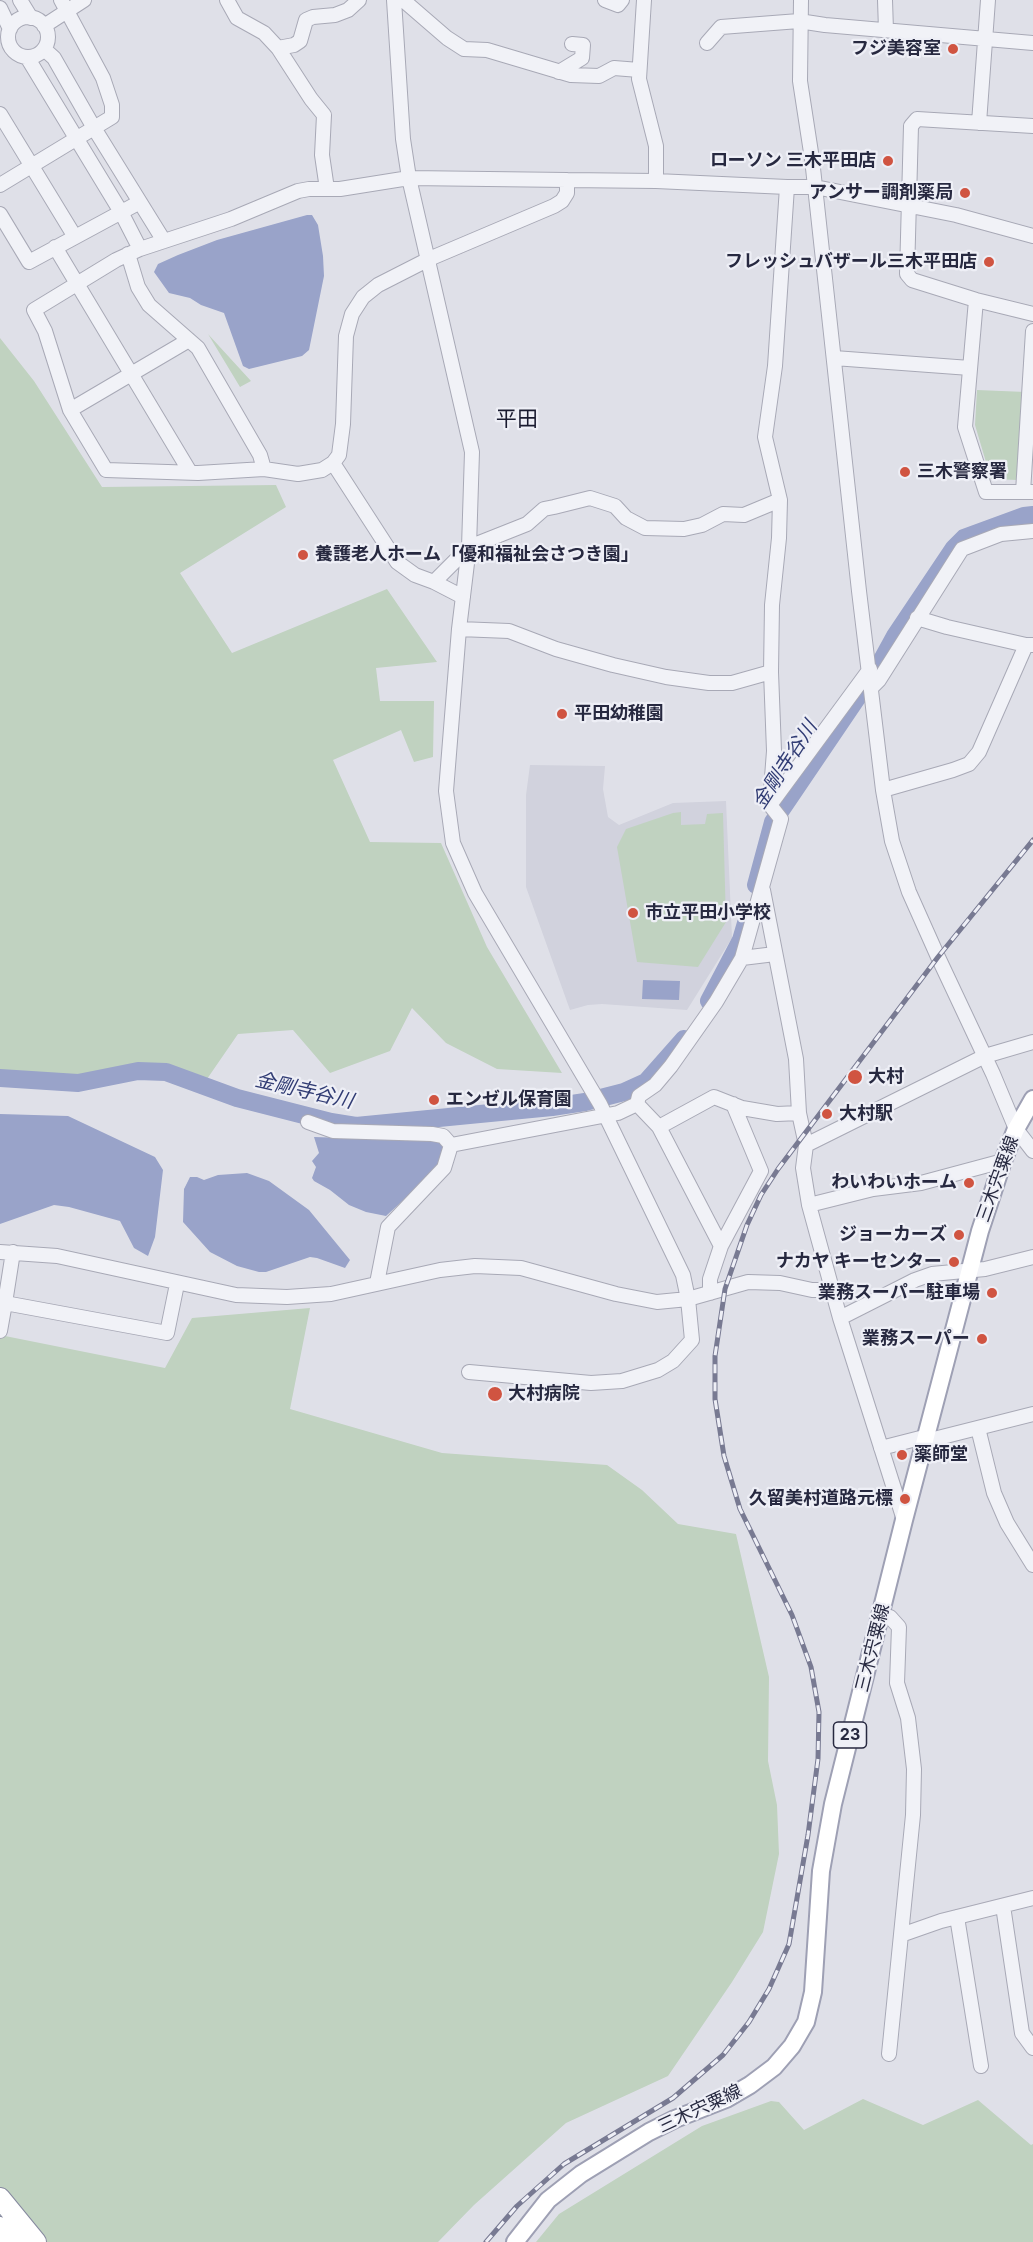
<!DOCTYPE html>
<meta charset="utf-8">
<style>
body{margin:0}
canvas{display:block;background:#dfe0e8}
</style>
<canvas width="1033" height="2242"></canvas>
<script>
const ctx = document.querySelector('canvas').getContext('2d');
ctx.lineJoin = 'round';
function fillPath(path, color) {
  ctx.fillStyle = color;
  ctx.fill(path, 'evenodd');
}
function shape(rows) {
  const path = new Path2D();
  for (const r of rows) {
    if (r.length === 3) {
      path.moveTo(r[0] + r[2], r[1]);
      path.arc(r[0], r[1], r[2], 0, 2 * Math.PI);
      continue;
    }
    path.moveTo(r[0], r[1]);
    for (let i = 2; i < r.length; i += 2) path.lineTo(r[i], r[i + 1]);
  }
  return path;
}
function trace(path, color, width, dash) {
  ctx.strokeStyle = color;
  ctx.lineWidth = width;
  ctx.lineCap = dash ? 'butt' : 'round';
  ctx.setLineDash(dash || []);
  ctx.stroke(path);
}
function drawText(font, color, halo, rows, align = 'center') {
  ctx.font = font + ' Inter,"Noto Sans JP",sans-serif';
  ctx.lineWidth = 4.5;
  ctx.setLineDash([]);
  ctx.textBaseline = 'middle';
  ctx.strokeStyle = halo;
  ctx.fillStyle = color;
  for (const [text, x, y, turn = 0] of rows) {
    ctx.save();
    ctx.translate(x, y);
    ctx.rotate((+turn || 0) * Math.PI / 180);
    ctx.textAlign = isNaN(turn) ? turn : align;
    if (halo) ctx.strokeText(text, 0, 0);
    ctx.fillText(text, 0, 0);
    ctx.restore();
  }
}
const built = shape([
 [530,765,605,766,603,789,608,817,619,825,673,803,726,801,732,938,687,1010,602,1004,588,1005,570,1010,526,887,526,795]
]);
const green = shape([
 [208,334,251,381,240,387],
 [0,338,34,381,102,487,276,485,286,507,180,573,232,653,387,589,437,662,376,668,380,701,434,701,433,757,414,762,401,730,333,760,370,842,441,843,487,947,562,1073,497,1069,446,1043,412,1008,390,1051,330,1073,293,1030,238,1034,207,1079,145,1063,75,1077,0,1070],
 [977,390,1026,392,1018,480,991,479,975,425],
 [681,812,681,825,705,824,707,814,723,813,726,922,698,967,637,962,617,847,626,829,673,813],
 [310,1308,290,1409,442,1453,607,1465,642,1490,678,1524,736,1534,769,1677,768,1761,777,1805,779,1854,763,1932,732,1982,668,2076,566,2123,474,2205,438,2242,0,2242,0,1335,165,1368,192,1318],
 [863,2099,923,2125,978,2100,1031,2145,1033,2144,1033,2242,536,2242,559,2214,702,2126,771,2101,779,2102,804,2130]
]);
const water = shape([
 [307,215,312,215,318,225,323,256,324,276,309,350,302,356,249,369,243,366,224,313,201,305,190,298,169,293,154,272,158,264,178,255,217,240],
 [643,980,680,981,679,1000,642,999],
 [0,1114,68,1116,155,1157,163,1170,155,1237,148,1256,134,1248,120,1221,69,1207,54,1205,0,1224],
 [314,1137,434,1141,443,1144,445,1151,433,1173,386,1216,366,1212,349,1205,330,1190,314,1181,312,1178,316,1167,312,1161,319,1153],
 [247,1173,269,1181,309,1210,350,1260,345,1268,317,1258,310,1257,266,1272,259,1272,237,1266,210,1252,183,1222,184,1189,190,1177,197,1177,204,1180,218,1175]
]);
const river = shape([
 [756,885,773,822,878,667,895,636,954,548,964,538,1024,516,1033,515],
 [709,1001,741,940,746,923],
 [0,1078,78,1083,138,1071,166,1072,237,1098,331,1122,356,1126,552,1107,585,1102,624,1092,646,1082,684,1039]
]);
const minor = shape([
 [20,0,31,18],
 [227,0,237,18,264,33,278,48,294,45,300,41,306,20,313,17,335,15,348,10,359,0],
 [394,0,403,139,409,178,472,452,469,547,459,629,446,791,453,843,475,893,600,1104,683,1275,688,1299,692,1340,673,1361,658,1370,622,1381,591,1383,469,1372],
 [403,0,447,38,464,49,487,50,571,75,599,76,614,68,639,70],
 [605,0,618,5,622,0],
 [644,0,639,79,656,146,656,181],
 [801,0,800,81,812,159,859,591,883,790,892,841,909,892,938,957,993,1074,1016,1129,1033,1151],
 [885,0,886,30],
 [0,8,10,29],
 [28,37,20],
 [44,26,84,0],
 [707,43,721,27,799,21,825,25,1033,43],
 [278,48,311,99,324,115,322,155,327,189],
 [44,49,54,58,94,128,164,241],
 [27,57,121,212,140,249],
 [559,72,582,58,583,45,572,44],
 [0,114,75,237],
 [979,123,988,0],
 [1033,126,917,119,911,126,907,274,912,280,976,300,1033,314],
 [567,180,409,178,340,189,309,189,298,191,231,219,140,249,116,260,34,310,45,331,70,410,106,470,198,473,264,469,298,474,322,470,333,463,339,455,343,424,346,336,352,314,363,297,378,285,429,259,554,206,562,201,567,193,567,180,656,181,787,187,815,187,956,215,1033,236],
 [0,185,112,117,112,105,103,78,61,0],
 [0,214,29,262,140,202],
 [55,247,190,472],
 [128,254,138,287,149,305,198,348,260,455,264,469],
 [976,300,965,427,986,492,1033,492],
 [834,358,970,368],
 [70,410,189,340],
 [333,463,397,562,415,575,434,582,463,597],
 [1023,492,1033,331],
 [434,582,469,547,527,524,544,509,554,507,590,498,615,506,626,518,645,528,684,529,702,525,723,514,744,515,780,500],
 [917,618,947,627,1026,645],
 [459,629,509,631,556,649,613,665,666,677,709,683,732,683,771,672],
 [871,688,879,680,962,549,1001,534,1033,531],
 [883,790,953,770,969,764,979,752,1026,645,1033,645],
 [770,803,774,751,771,672,772,605,779,538,780,500,765,437,775,366,787,187],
 [763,890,796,1059,799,1113,806,1145,803,1168,809,1205,840,1318,904,1520],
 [742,958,775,954],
 [637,1104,659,1127,714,1097,742,1108,777,1114,799,1113],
 [308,1122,333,1131,432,1134,443,1136,451,1145],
 [659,1127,721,1246],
 [806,1145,985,1056,1033,1042],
 [809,1205,873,1189,921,1183,1003,1161],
 [0,1252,57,1256,236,1295,287,1297,331,1294,440,1270,475,1266,521,1268,616,1294,657,1302,688,1299,748,1282,780,1283,812,1290,832,1290],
 [13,1252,5,1303,167,1333,177,1284],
 [377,1283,388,1227,444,1168,451,1145,618,1113,637,1104,639,1096,655,1085,671,1066,716,1002,742,958,781,819,770,805,870,669],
 [710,1293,710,1279,721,1246,761,1171,733,1104],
 [840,1318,915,1280,932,1274,985,1269,1033,1257],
 [0,1331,5,1303],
 [978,1428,994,1493,1007,1523,1033,1565],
 [926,1441,1033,1414],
 [881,1448,928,1436],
 [882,1615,890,1617,899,1627,897,1683,908,1718,914,1769,913,1815,889,2054],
 [1003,1906,1022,2033,1033,2048],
 [957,1917,981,2066],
 [901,1935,941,1921,1033,1898]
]);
const major = shape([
 [515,2242,548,2200,581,2174,649,2132,675,2119,726,2099,750,2085,774,2067,792,2046,806,2022,813,1992,821,1871,833,1804,904,1520,980,1231,1003,1161,1016,1129,1033,1099]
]);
const highway = shape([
 [0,2198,36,2242],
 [0,2227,13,2242]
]);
const rail = shape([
 [486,2242,517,2206,564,2164,673,2098,723,2055,749,2022,769,1989,789,1944,808,1835,818,1759,819,1712,811,1667,792,1615,740,1509,724,1456,715,1399,715,1356,725,1289,747,1225,761,1195,778,1169,938,957,1033,840]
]);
const markers = [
 [953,49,6,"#d05441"],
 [888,161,6,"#d05441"],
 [965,193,6,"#d05441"],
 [989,262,6,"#d05441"],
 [905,472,6,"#d05441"],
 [303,555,6,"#d05441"],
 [562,714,6,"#d05441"],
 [633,913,6,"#d05441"],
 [855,1077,8,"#d05441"],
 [434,1100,6,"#d05441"],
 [827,1114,6,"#d05441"],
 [969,1183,6,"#d05441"],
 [959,1235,6,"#d05441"],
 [954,1262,6,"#d05441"],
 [992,1293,6,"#d05441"],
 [982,1339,6,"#d05441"],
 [495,1394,8,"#d05441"],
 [902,1455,6,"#d05441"],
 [905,1499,6,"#d05441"]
];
const shields = [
 [850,1735,33]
];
const shieldNames = [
 ["23",850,1735]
];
const poiNames = [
 ["フジ美容室",941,49],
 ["ローソン 三木平田店",876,161],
 ["アンサー調剤薬局",953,193],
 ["フレッシュバザール三木平田店",977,262],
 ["三木警察署",917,472,"left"],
 ["養護老人ホーム「優和福祉会さつき園」",315,555,"left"],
 ["平田幼稚園",574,714,"left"],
 ["市立平田小学校",645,913,"left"],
 ["大村",868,1077,"left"],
 ["エンゼル保育園",446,1100,"left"],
 ["大村駅",839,1114,"left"],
 ["わいわいホーム",957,1183],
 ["ジョーカーズ",947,1235],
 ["ナカヤ キーセンター",942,1262],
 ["業務スーパー駐車場",980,1293],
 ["業務スーパー",970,1339],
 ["大村病院",508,1394,"left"],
 ["薬師堂",914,1455,"left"],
 ["久留美村道路元標",893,1499]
];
const streetNames = [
 ["三木宍粟線",998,1179,-70],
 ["三木宍粟線",873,1648,-76],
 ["三木宍粟線",700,2109,-25]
];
const waterNames = [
 ["金剛寺谷川",785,765,-57],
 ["金剛寺谷川",304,1091,13]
];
const quarterNames = [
 ["平田",517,420]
];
fillPath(built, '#d1d2dd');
fillPath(green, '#c0d2c0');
fillPath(water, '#99a3c9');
trace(river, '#99a3c9', 18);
trace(minor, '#a8a9b6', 16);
trace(major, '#9ea0b4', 20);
trace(highway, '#86899f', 22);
trace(minor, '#f1f2f7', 14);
trace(major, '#fff', 16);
trace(highway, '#fff', 20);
trace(rail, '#787a92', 5);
trace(rail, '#eeeff6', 3, [9]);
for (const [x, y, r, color] of markers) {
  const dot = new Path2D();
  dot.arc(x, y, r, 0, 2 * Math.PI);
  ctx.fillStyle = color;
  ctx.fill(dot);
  trace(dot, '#eeeff6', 2);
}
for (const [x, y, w] of shields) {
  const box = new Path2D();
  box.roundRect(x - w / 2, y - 13, w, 26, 4.5);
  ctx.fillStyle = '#eeeff6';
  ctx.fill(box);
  trace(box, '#272940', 1.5);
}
drawText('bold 16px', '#272940', null, shieldNames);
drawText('bold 18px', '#272940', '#eeeff6', poiNames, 'right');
drawText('18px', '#272940', '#eeeff6', streetNames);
drawText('italic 20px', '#313c74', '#eeeff6', waterNames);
drawText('21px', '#1a1b30', '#eeeff6', quarterNames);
</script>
